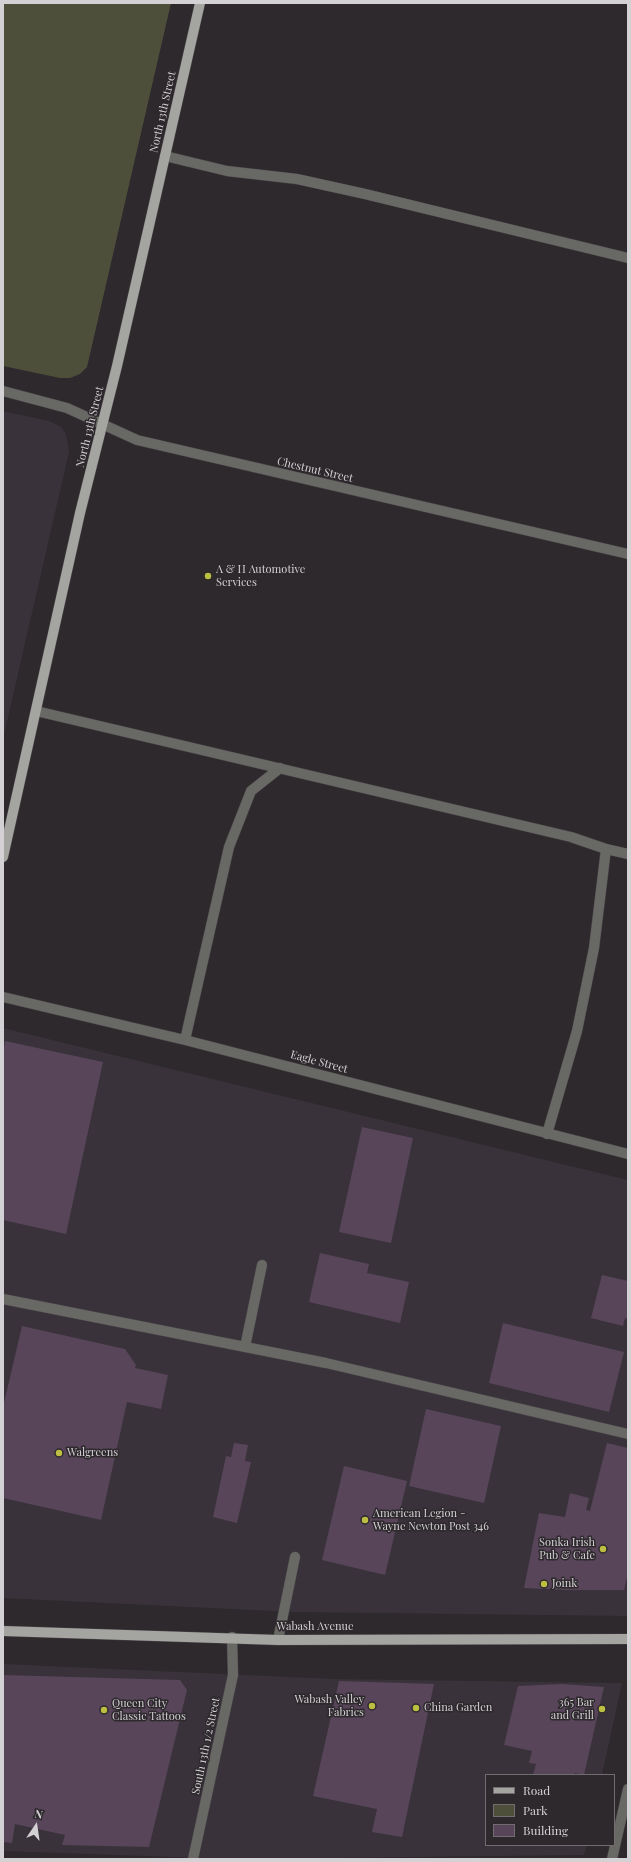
<!DOCTYPE html>
<style>
body{margin:0}
#map{position:relative;width:631px;height:1862px;overflow:hidden;background:#2d292d;font-family:"Playfair Display",serif}
canvas{display:block}
.frame{position:absolute;inset:0;border:4px solid #d4d1d4;pointer-events:none}
.legend{position:absolute;left:485px;top:1774px;width:130px;height:72px;box-sizing:border-box;background:#2d292d;border:1px solid #706c70;margin:0;padding:5px 7px;list-style:none;font-size:12px;color:#d4d1d4}
.legend li{display:flex;align-items:center;gap:8px;height:20px}
.legend b{width:20px;border:1px solid #706c70}
.north{position:absolute;left:16px;top:1806px;width:40px;height:40px;-webkit-text-stroke:3px #2d292d;paint-order:stroke;rotate:13deg;font-size:11px;font-weight:700;line-height:16px;text-align:center;color:#d4d1d4}
.north::after{content:'';display:block;margin:auto;width:14px;height:18px;background:#d4d1d4;clip-path:polygon(50% 0,100% 100%,50% 72%,0 100%)}
</style>
<div id="map">
<canvas width="631" height="1862"></canvas>
<div class="frame"></div>
<ul class="legend">
<li><b style="height:5px;background:#a4a5a0"></b>Road</li>
<li><b style="height:11px;background:#4e4f3b"></b>Park</li>
<li><b style="height:11px;background:#58455a"></b>Building</li>
</ul>
<div class="north">N</div>
</div>
<script>
const ctx = document.querySelector('canvas').getContext('2d');
ctx.lineJoin = 'round';
function fillPath(path, color) {
  ctx.fillStyle = color;
  ctx.fill(path, 'evenodd');
}
function shape(rows) {
  const path = new Path2D();
  for (const r of rows) {
    path.moveTo(r[0], r[1]);
    for (let i = 2; i < r.length; i += 2) path.lineTo(r[i], r[i + 1]);
  }
  return path;
}
function trace(path, color, width, dash) {
  ctx.strokeStyle = color;
  ctx.lineWidth = width;
  ctx.lineCap = dash ? 'butt' : 'round';
  ctx.setLineDash(dash || []);
  ctx.stroke(path);
}
function drawText(font, color, halo, rows, align = 'center') {
  ctx.font = font + ' "Playfair Display",serif';
  ctx.lineWidth = 3;
  ctx.setLineDash([]);
  ctx.textBaseline = 'middle';
  ctx.strokeStyle = halo;
  ctx.fillStyle = color;
  for (const [text, x, y, turn = 0] of rows) {
    ctx.save();
    ctx.translate(x, y);
    ctx.rotate((+turn || 0) * Math.PI / 180);
    ctx.textAlign = isNaN(turn) ? turn : align;
    if (halo) ctx.strokeText(text, 0, 0);
    ctx.fillText(text, 0, 0);
    ctx.restore();
  }
}
const built = shape([
 [3,411,49,421,61,427,66,434,69,452,3,739],
 [3,1028,628,1180,628,1616,294,1612,3,1598],
 [3,1664,334,1679,622,1683,602,1775,486,1775,486,1845,587,1845,584,1855,231,1859,3,1851]
]);
const green = shape([
 [3,3,171,3,87,367,80,374,70,378,60,378,3,366]
]);
const building = shape([
 [5,1041,103,1062,66,1234,3,1220,3,1053],
 [362,1127,413,1138,391,1243,339,1232],
 [320,1253,369,1264,367,1273,409,1282,400,1323,309,1302],
 [602,1275,628,1281,628,1319,625,1318,623,1326,591,1318],
 [503,1323,624,1352,609,1412,489,1383],
 [22,1326,125,1349,136,1365,135,1368,168,1375,161,1409,127,1402,101,1520,3,1498,3,1407],
 [426,1409,501,1426,484,1503,409,1486],
 [234,1443,248,1445,245,1461,251,1462,237,1523,213,1517,226,1456,231,1457],
 [607,1443,628,1448,628,1573,624,1590,567,1590,524,1588,539,1513,565,1517,570,1493,589,1498,586,1510,590,1511],
 [344,1466,407,1481,385,1575,322,1560],
 [3,1675,180,1680,187,1690,149,1847,62,1845,65,1835,15,1824,12,1843,3,1842],
 [339,1681,434,1684,402,1837,372,1832,377,1809,313,1796],
 [562,1684,604,1687,584,1775,575,1773,574,1775,533,1775,536,1764,529,1763,532,1751,504,1745,518,1686]
]);
const minor = shape([
 [165,156,227,171,297,179,365,194,628,258],
 [3,391,67,408,137,440,628,554],
 [36,711,571,837,606,849,594,948,577,1031,547,1134],
 [606,849,628,854],
 [3,997,185,1040,628,1154],
 [185,1040,229,847,251,791,280,768],
 [3,1299,326,1363,628,1434],
 [245,1347,262,1265],
 [278,1640,295,1557],
 [193,1859,233,1675,232,1637],
 [612,1859,628,1789]
]);
const major = shape([
 [3,857,80,513,117,366,200,3],
 [3,1631,278,1640,628,1639]
]);
const markers = [
 [208,576,4,"#bdbf43"],
 [59,1453,4,"#bdbf43"],
 [365,1520,4,"#bdbf43"],
 [603,1549,4,"#bdbf43"],
 [544,1584,4,"#bdbf43"],
 [372,1706,4,"#bdbf43"],
 [416,1708,4,"#bdbf43"],
 [602,1709,4,"#bdbf43"],
 [104,1710,4,"#bdbf43"]
];
const streetNames = [
 ["North 13th Street",163,112,-77],
 ["North 13th Street",90,427,-76],
 ["Chestnut Street",315,470,13],
 ["Eagle Street",319,1062,15],
 ["Wabash Avenue",315,1627],
 ["South 13th 1/2 Street",206,1746,-78]
];
const poiNames = [
 ["A & H Automotive",216,570],
 ["Services",216,583],
 ["Walgreens",67,1453],
 ["American Legion -",373,1514],
 ["Wayne Newton Post 346",373,1527],
 ["Sonka Irish",595,1543,"right"],
 ["Pub & Cafe",595,1556,"right"],
 ["Joink",552,1584],
 ["Wabash Valley",364,1700,"right"],
 ["Fabrics",364,1713,"right"],
 ["365 Bar",594,1703,"right"],
 ["and Grill",594,1716,"right"],
 ["Queen City",112,1704],
 ["Classic Tattoos",112,1717],
 ["China Garden",424,1708]
];
fillPath(built, '#39323a');
fillPath(green, '#4e4f3b');
fillPath(building, '#58455a');
trace(minor, '#484448', 11);
trace(major, '#484448', 11);
trace(minor, '#686865', 10);
trace(major, '#a4a5a0', 10);
for (const [x, y, r, color] of markers) {
  const dot = new Path2D();
  dot.arc(x, y, r, 0, 2 * Math.PI);
  ctx.fillStyle = color;
  ctx.fill(dot);
  trace(dot, '#2d292d', 1.5);
}
drawText('11px', '#d4d1d4', '#2d292d', streetNames);
drawText('11px', '#d4d1d4', '#2d292d', poiNames, 'left');
</script>
